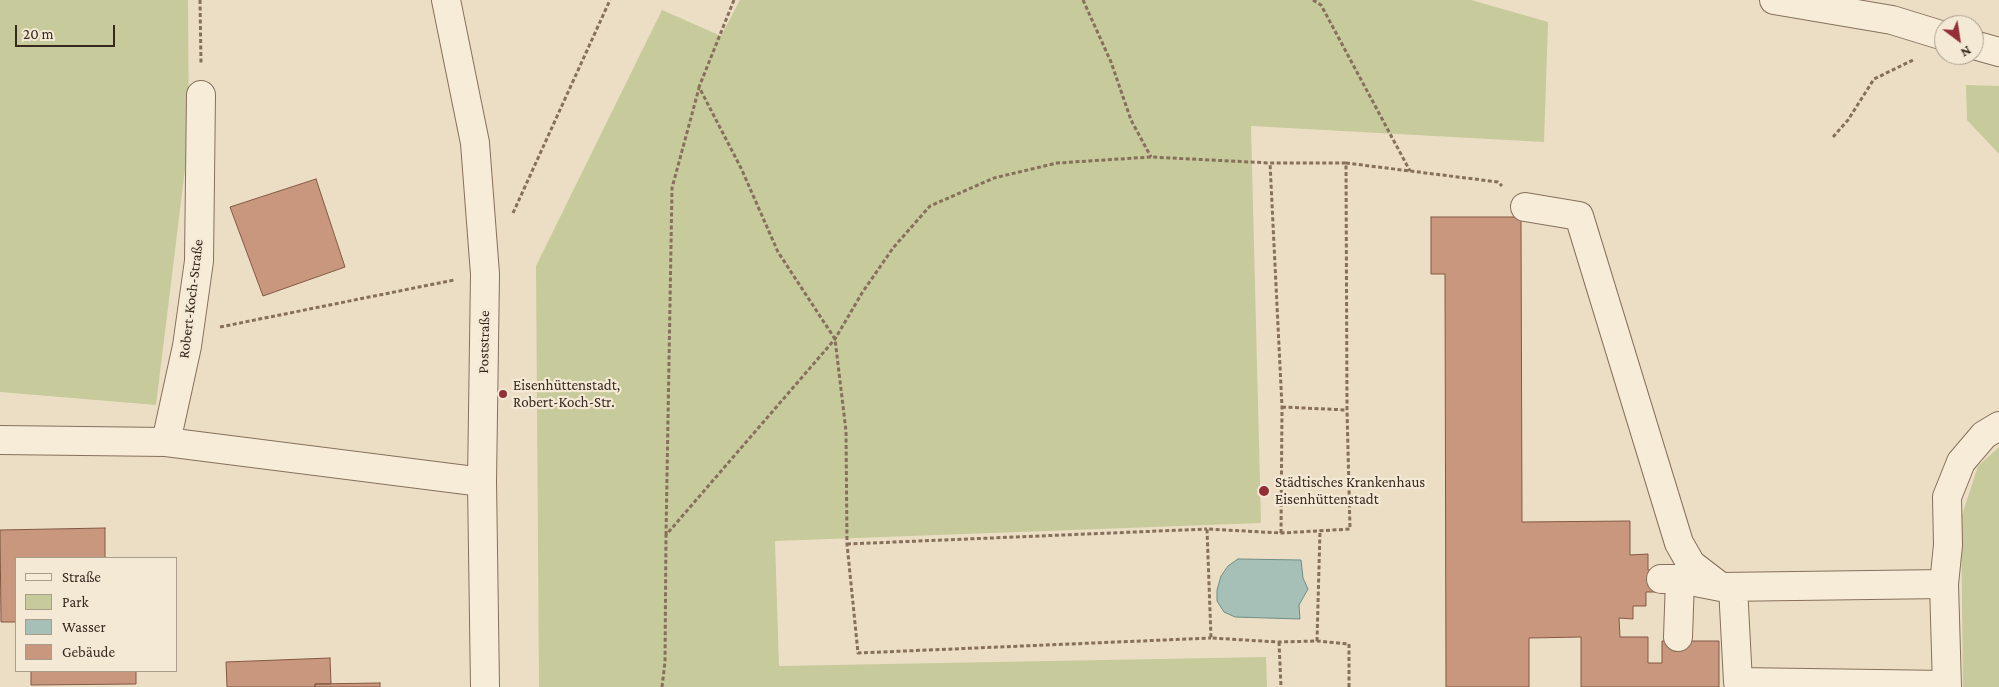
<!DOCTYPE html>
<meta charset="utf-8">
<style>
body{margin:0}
#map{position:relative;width:1999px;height:687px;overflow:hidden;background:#ecdec5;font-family:"Crimson Pro",serif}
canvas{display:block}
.legend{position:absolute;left:15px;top:557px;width:162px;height:115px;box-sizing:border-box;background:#f4e9d5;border:1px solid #a89c8c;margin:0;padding:6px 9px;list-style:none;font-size:15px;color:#37291f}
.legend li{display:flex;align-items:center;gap:10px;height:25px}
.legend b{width:25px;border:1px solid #a89c8c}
.north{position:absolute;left:1934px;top:15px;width:50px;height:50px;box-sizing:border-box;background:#f4e9d5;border:1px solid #a89c8c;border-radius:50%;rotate:149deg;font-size:14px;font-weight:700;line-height:20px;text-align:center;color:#37291f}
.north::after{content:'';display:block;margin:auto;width:18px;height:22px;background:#922f37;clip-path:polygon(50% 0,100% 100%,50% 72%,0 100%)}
.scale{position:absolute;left:15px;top:25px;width:100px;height:22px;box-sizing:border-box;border:2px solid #37291f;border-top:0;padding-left:6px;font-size:15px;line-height:18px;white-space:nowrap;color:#37291f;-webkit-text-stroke:4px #f4e9d5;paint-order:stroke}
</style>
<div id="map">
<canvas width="1999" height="687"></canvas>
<ul class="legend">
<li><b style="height:6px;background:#f7ecd8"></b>Straße</li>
<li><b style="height:14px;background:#c7ca9a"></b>Park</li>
<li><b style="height:14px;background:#a7c0b7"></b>Wasser</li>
<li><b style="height:14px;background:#c8977d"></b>Gebäude</li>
</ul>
<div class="north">N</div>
<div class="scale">20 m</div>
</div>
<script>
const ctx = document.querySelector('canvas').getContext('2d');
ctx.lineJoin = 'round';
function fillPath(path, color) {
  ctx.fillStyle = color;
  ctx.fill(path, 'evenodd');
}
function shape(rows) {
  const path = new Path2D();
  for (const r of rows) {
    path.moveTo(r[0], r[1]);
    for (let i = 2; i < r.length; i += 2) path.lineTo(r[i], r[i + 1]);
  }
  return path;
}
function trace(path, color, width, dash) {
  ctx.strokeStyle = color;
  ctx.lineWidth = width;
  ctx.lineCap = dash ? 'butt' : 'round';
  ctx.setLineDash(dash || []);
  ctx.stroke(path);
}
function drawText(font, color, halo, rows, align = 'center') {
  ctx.font = font + ' "Crimson Pro",serif';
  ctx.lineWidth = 4.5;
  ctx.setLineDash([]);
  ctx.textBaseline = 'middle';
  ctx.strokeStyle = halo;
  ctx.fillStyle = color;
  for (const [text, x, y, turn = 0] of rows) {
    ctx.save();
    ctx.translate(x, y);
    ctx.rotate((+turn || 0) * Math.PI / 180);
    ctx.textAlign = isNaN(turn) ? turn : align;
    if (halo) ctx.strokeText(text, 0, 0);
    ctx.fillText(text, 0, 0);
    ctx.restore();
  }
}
const green = shape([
 [0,0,188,0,189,137,156,405,0,392],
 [740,0,1471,0,1548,22,1544,142,1251,126,1261,523,775,541,779,666,1266,657,1267,687,539,687,536,266,662,10,721,36],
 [1966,85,1999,86,1999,154,1967,120],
 [1999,447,1999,687,1963,687,1961,518,1978,466]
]);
const water = shape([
 [1238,559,1301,560,1303,578,1308,589,1299,605,1300,619,1235,617,1224,612,1217,601,1217,590,1221,576,1228,566,1238,559]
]);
const building = shape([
 [316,179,345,267,263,296,230,207,316,179],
 [1431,217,1521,217,1522,522,1630,521,1630,555,1648,554,1648,570,1661,570,1662,592,1646,592,1646,606,1633,606,1633,619,1619,618,1620,637,1648,637,1648,663,1662,663,1662,641,1719,641,1719,687,1581,687,1581,637,1529,638,1529,687,1446,687,1445,274,1431,274,1431,217],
 [105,528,105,558,16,558,16,622,1,622,0,530,105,528],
 [330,658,331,684,315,684,315,687,227,687,226,662,330,658],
 [31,671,136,671,136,684,31,685,31,671],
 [380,683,380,687,315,687,315,684,380,683]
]);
const path = shape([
 [200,0,201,64],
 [734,0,699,87,741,168,778,252,835,339,846,431,847,544,858,653,1211,638],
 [1083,0,1111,62,1131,120,1151,157],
 [1313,0,1321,5,1410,171],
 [1833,137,1848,120,1874,79,1913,60],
 [513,213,610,0],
 [220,327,454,280],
 [1282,407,1347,410],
 [1281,533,1282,407,1270,163,1346,163],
 [666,535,672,188,699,88],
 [847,544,1207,529],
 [1317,641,1320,530],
 [1279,642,1281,687],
 [662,687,665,662,666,535,835,339,862,293,893,248,930,206,994,178,1057,163,1151,157,1270,163],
 [1349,687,1349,644,1317,641,1279,642,1211,638,1207,529,1281,533,1350,529,1347,410,1346,163,1498,182,1502,186]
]);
const minor = shape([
 [446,0,475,143,485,274,482,482,485,687],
 [1774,0,1892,20,1944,36],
 [1974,45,1999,52],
 [1525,207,1579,216,1679,543,1691,564,1721,587],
 [0,440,166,442,482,482],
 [166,442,187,346,199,261,201,95],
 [1661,579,1680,579,1721,587,1944,584],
 [1733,587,1738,682,1947,685],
 [1678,637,1680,579],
 [1947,687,1944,584,1948,545,1947,497,1961,462,1984,435,1999,426]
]);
const markers = [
 [503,394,5,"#922f37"],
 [1264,491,6,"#922f37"]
];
const streetNames = [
 ["Robert-Koch-Straße",191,299,-83],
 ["Poststraße",484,342,-89]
];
const poiNames = [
 ["Eisenhüttenstadt,",513,385],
 ["Robert-Koch-Str.",513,402],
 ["Städtisches Krankenhaus",1275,482],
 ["Eisenhüttenstadt",1275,499]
];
fillPath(green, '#c7ca9a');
fillPath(water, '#a7c0b7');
trace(water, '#6e8d84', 1);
fillPath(building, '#c8977d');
trace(building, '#845943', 1);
trace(minor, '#86705c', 30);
trace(path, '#86705c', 3, [4, 2.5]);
trace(minor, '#f7ecd8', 28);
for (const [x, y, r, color] of markers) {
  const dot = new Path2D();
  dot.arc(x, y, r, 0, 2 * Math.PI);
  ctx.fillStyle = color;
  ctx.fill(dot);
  trace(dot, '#f4e9d5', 2);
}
drawText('15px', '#37291f', '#f4e9d5', streetNames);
drawText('15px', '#37291f', '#f4e9d5', poiNames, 'left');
</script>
